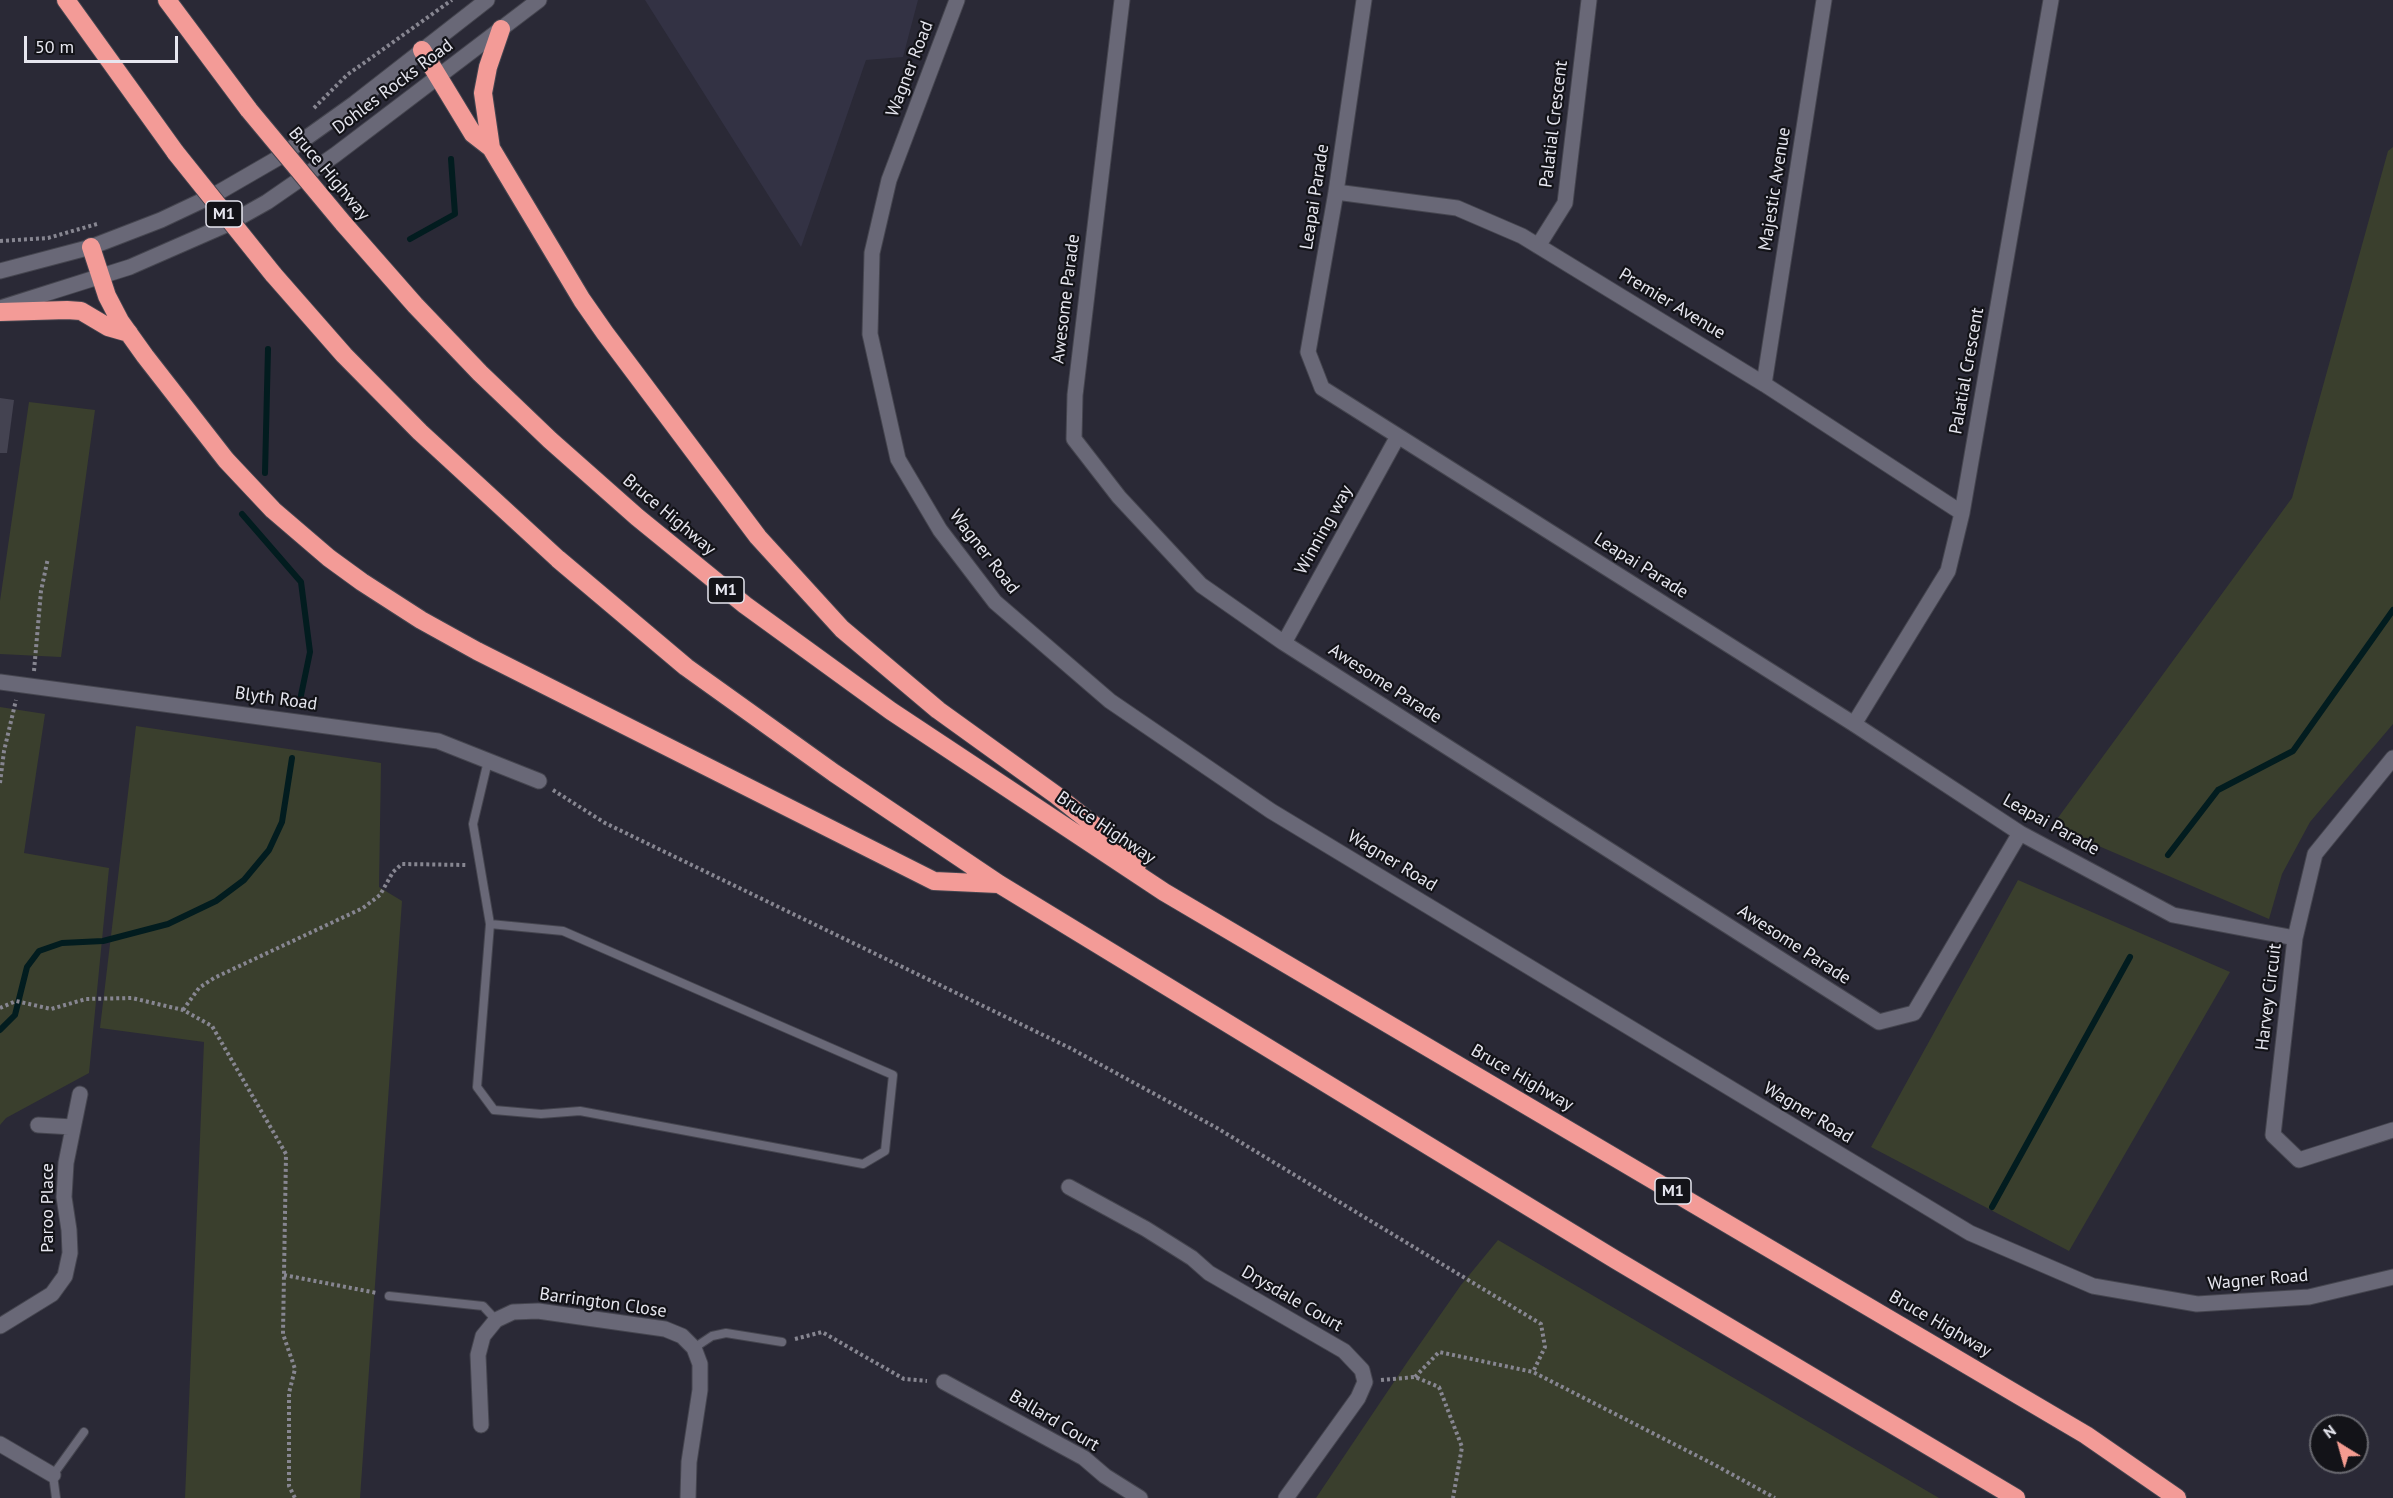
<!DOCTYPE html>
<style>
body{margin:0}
#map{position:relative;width:2393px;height:1498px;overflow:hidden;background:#2a2936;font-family:"PT Sans",sans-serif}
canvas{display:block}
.north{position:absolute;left:2309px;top:1414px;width:60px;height:60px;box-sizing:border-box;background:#131318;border:2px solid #67676e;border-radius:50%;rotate:323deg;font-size:16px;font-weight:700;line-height:24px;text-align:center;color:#e6e6ef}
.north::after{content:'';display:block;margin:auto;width:21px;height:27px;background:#f59c91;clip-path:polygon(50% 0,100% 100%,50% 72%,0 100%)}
.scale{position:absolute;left:24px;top:36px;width:154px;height:27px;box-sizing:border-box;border:3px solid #e6e6ef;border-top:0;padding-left:8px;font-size:18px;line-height:21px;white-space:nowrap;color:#e6e6ef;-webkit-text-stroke:4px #131318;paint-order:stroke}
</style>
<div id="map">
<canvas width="2393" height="1498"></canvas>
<div class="north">N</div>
<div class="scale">50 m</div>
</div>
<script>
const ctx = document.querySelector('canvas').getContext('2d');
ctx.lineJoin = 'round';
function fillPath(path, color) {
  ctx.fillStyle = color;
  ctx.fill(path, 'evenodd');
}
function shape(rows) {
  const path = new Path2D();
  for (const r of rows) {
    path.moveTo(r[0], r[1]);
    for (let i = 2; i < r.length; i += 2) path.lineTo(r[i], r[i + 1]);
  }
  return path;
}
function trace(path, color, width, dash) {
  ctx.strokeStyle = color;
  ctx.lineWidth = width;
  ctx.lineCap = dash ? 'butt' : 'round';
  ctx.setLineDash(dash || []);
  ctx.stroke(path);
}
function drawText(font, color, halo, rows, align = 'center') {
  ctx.font = font + ' "PT Sans",sans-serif';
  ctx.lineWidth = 4.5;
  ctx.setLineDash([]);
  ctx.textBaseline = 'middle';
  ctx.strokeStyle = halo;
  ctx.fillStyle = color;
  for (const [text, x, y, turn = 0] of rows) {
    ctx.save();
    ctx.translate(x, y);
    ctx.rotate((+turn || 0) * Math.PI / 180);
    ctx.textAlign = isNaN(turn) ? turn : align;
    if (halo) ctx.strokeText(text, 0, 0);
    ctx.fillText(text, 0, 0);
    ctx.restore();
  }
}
const built = shape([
 [645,0,918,0,903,57,866,60,801,247]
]);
const green = shape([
 [2393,147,2393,724,2310,822,2282,874,2269,919,2052,826,2292,498,2388,151],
 [29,402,95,410,61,657,0,654,0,601],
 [0,707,45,714,24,853,109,868,89,1073,6,1118,0,1125],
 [136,726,381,763,379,887,402,901,360,1498,185,1498,204,1042,100,1028],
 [2018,880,2230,972,2069,1251,1871,1147],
 [1498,1240,1939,1498,1316,1498,1408,1361,1461,1285]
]);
const stream = shape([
 [410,239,455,214,451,159],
 [265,473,268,349],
 [242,514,301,582,310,652,299,705],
 [2168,855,2218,790,2293,751,2393,610],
 [0,1030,15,1015,27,967,39,951,62,943,103,941,168,924,216,901,244,880,269,850,282,822,292,758],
 [1992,1207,2130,957]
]);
const building = shape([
 [0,398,14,400,7,453,0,453]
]);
const path = shape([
 [314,108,347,75,452,0],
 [0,241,48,238,97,224],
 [34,671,41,591,48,558],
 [0,783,4,751,16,700],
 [553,790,605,823,1070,1048,1217,1128,1541,1324,1545,1347,1533,1372],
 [0,1008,16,1001,51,1009,86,999,132,998,183,1010,212,1026,286,1154,283,1334,295,1369,289,1393,289,1486,295,1498],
 [183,1010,199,988,214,978,363,908,380,895,393,872,402,864,467,865],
 [284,1275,377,1293],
 [795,1339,822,1332,904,1379,927,1381],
 [1415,1377,1439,1352,1533,1372,1715,1465,1775,1498],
 [1381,1380,1415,1377,1439,1387,1462,1447,1453,1498]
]);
const lane = shape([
 [488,761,473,824,490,924,563,931,893,1075,885,1151,863,1164,580,1111,541,1114,494,1110,477,1087,490,924],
 [389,1296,483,1306,496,1320],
 [694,1348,712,1336,726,1333,782,1342],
 [56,1498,53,1475,84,1432]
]);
const street = shape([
 [957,0,889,180,872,253,870,334,898,459,940,530,995,602,1110,701,1271,811,1970,1233,2093,1286,2197,1304,2309,1297,2393,1277],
 [1122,0,1075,395,1074,439,1119,497,1201,585,1284,643,1879,1022,1914,1013,2020,833],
 [1364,0,1336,192,1308,352,1322,388,1854,724,2020,833,2173,915,2295,938],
 [1336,192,1457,208,1522,236,1764,384,1962,513],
 [1538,246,1565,203,1589,0],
 [1764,384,1824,0],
 [1284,643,1398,436],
 [0,682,438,741,539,781],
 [1854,724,1948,571,1962,513,2051,0],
 [2393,758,2315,854,2295,938,2273,1135,2299,1160,2393,1130],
 [38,1125,73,1127],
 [1069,1187,1146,1229,1192,1258,1209,1273,1344,1351,1362,1370,1365,1382,1358,1398,1286,1498],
 [0,1326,52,1294,65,1276,70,1253,69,1230,64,1197,66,1163,80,1094],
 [944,1382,1084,1458,1105,1476,1140,1498],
 [481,1425,478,1355,483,1336,496,1320,513,1312,538,1311,665,1329,682,1336,694,1348,700,1364,700,1390,689,1462,688,1498],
 [0,1444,53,1475]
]);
const secondary = shape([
 [0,271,91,247,161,220,214,195,278,158,355,103,487,0],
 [0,308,130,267,226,225,267,202,335,155,539,0]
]);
const highway = shape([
 [66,0,176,153],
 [167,0,249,110],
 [422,50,473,134,491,148,582,300,605,333,758,537,842,629,938,710,1056,795,1114,841,1137,865],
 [491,148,483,93,488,67,501,29],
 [343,223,415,305,480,373,550,440,637,517,745,605,891,711,1164,892,2086,1435,2177,1498],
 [91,247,107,296,120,321,145,356,226,460,273,510,329,558,362,582,421,620,477,651,934,881,998,884],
 [273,274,344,355,420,432,558,559,686,667,834,773,999,884,1616,1260,2016,1498],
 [0,312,67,310,81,311,108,327,129,333]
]);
const highwayBridge = shape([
 [249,110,343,223],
 [176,153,273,274]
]);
const shields = [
 [224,214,36],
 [726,590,36],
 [1673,1191,36]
];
const shieldNames = [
 ["M1",224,214],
 ["M1",726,590],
 ["M1",1673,1191]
];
const streetNames = [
 ["Wagner Road",910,69,-69],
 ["Dohles Rocks Road",393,87,-37],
 ["Palatial Crescent",1554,124,-83],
 ["Bruce Highway",329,174,50],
 ["Majestic Avenue",1775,189,-81],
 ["Leapai Parade",1315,197,-81],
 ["Awesome Parade",1066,299,-83],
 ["Premier Avenue",1672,304,31],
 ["Palatial Crescent",1967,371,-80],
 ["Bruce Highway",669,515,40],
 ["Winning way",1324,530,-61],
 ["Wagner Road",984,552,52],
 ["Leapai Parade",1641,566,32],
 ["Awesome Parade",1385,684,33],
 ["Blyth Road",276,699,8],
 ["Leapai Parade",2051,825,29],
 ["Bruce Highway",1106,828,34],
 ["Wagner Road",1392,861,31],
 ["Awesome Parade",1794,945,33],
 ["Harvey Circuit",2269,997,-83],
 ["Bruce Highway",1522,1078,30],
 ["Wagner Road",1808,1113,31],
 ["Paroo Place",48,1208,-90],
 ["Wagner Road",2258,1280,-5],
 ["Drysdale Court",1292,1299,30],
 ["Barrington Close",603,1303,8],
 ["Bruce Highway",1940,1324,30],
 ["Ballard Court",1054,1421,31]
];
fillPath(built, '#333244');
fillPath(green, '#3a3f2d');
trace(stream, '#021c1f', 6);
fillPath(building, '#444351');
trace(lane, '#45454f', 10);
trace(street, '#45454f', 17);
trace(secondary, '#45454f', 17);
trace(highway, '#45454f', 20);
trace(path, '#878691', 4, [3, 3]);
trace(lane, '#696877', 8);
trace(street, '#696877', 15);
trace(secondary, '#696877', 15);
trace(highway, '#f39b97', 18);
trace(highwayBridge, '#45454f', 20, []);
trace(highwayBridge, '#f39b97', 18);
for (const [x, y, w] of shields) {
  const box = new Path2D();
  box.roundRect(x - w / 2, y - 13, w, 26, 4.5);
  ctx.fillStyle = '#131318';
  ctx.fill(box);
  trace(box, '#e6e6ef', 1.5);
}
drawText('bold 16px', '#e6e6ef', null, shieldNames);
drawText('18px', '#e6e6ef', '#131318', streetNames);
</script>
